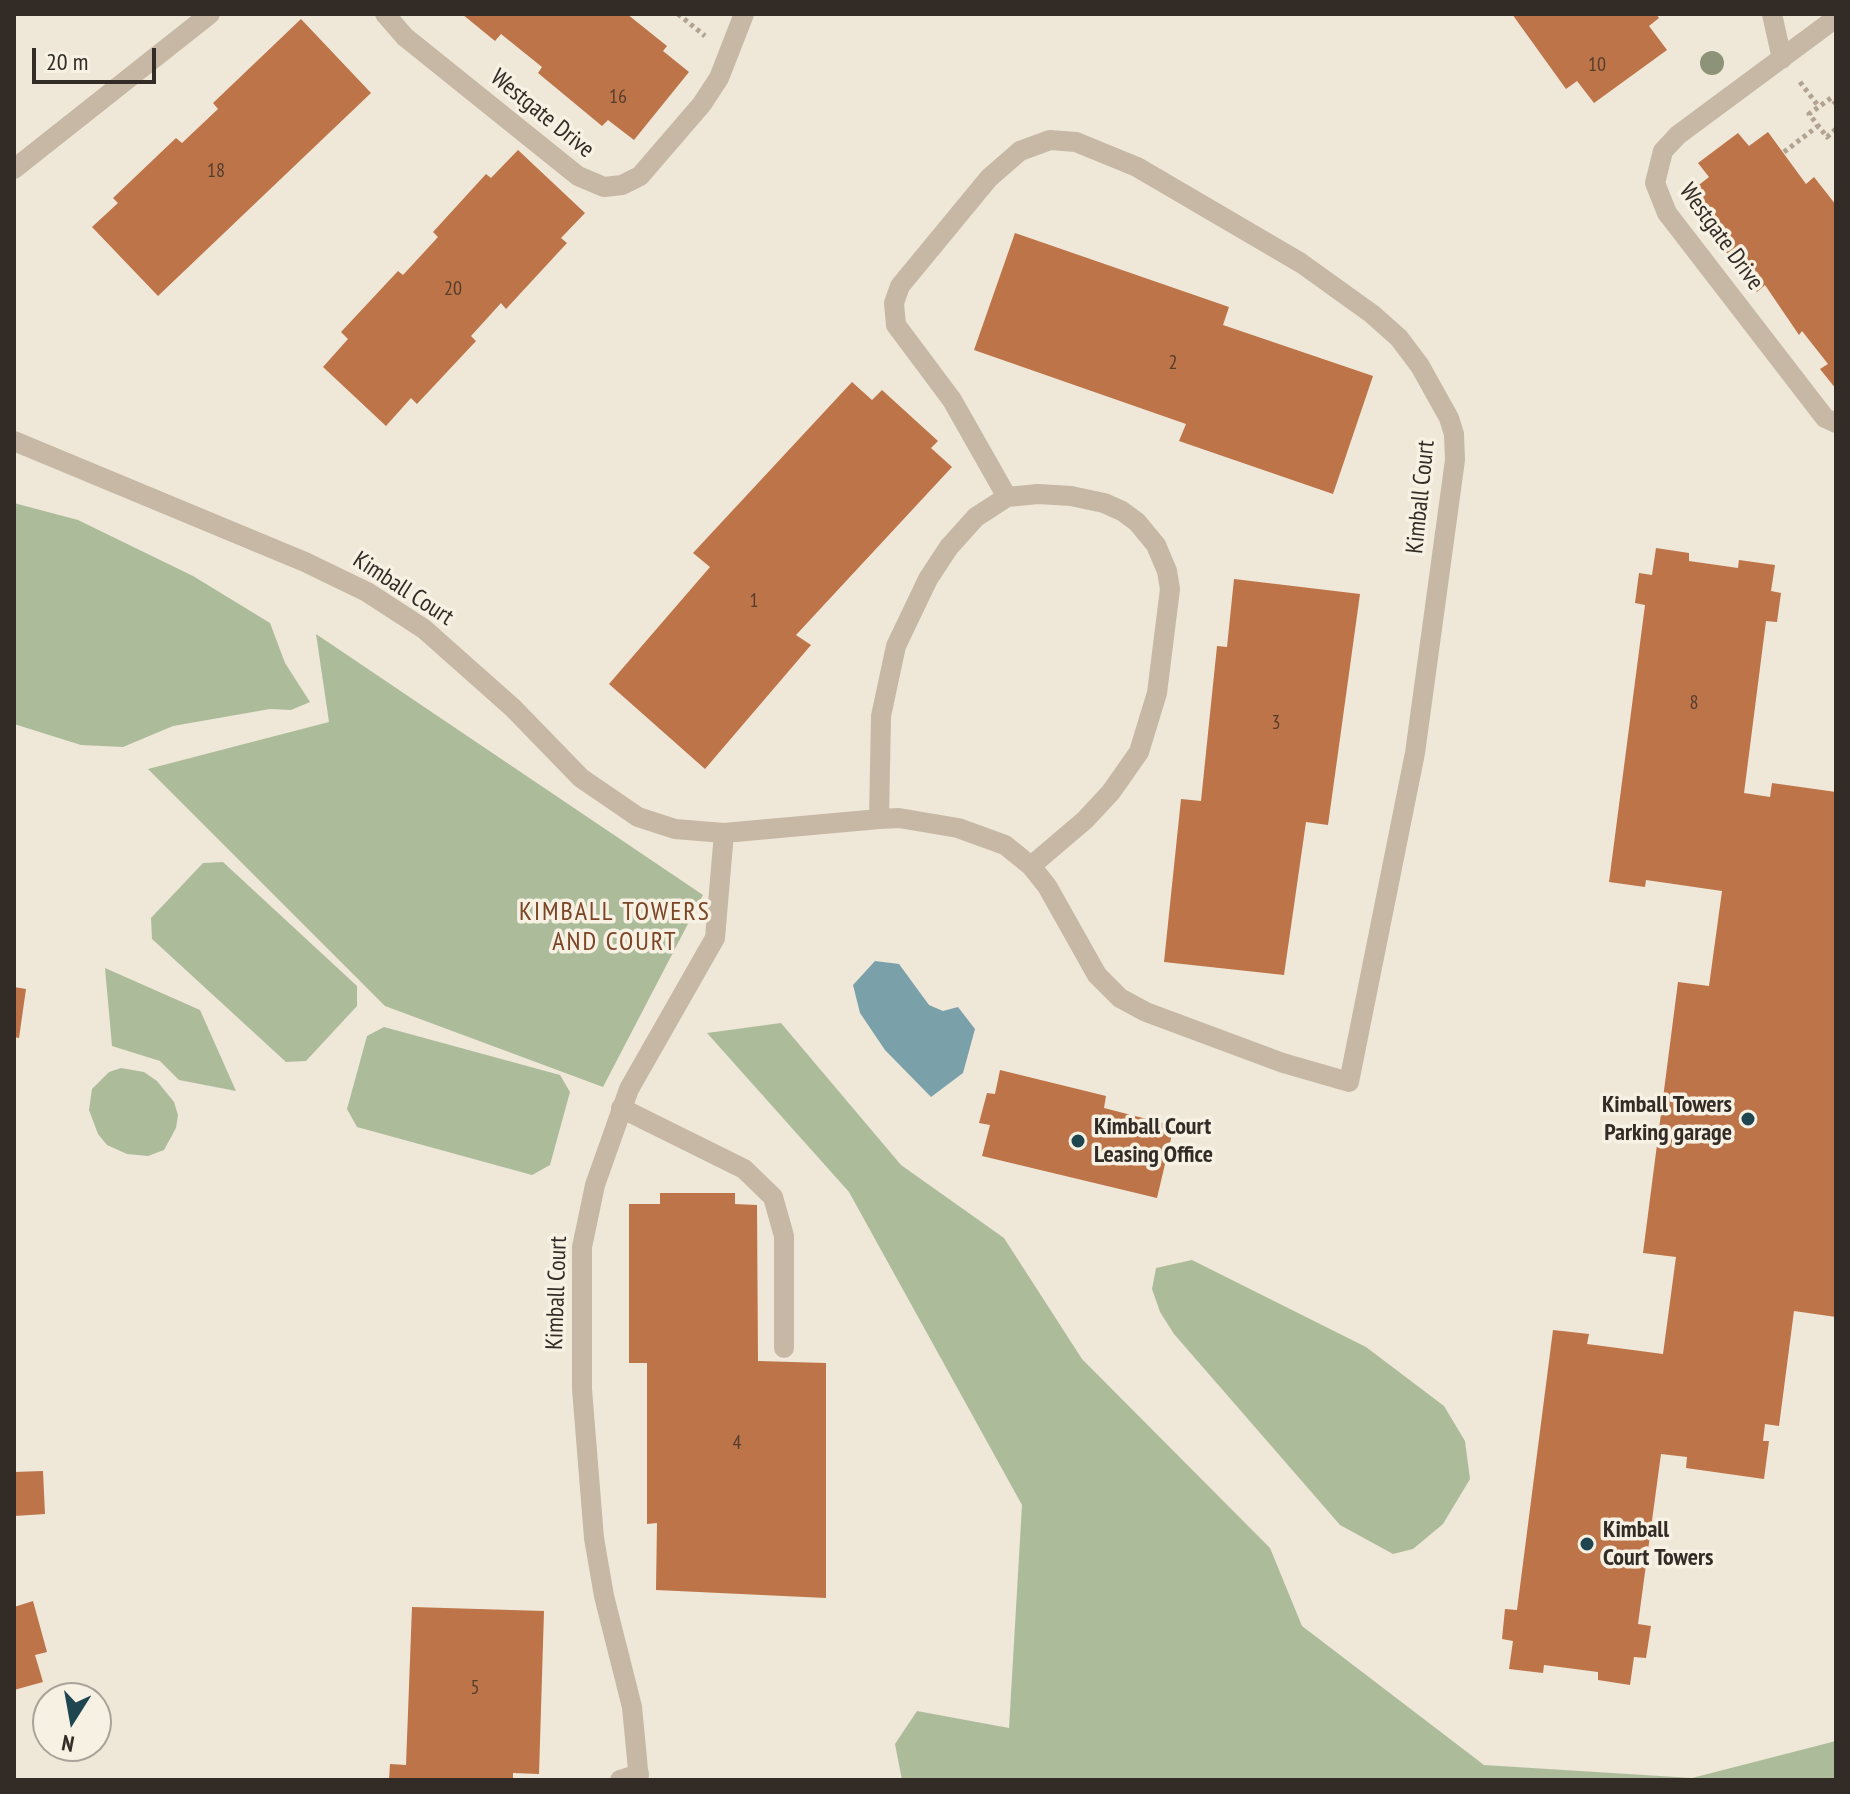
<!DOCTYPE html>
<style>
body{margin:0}
#map{position:relative;width:1850px;height:1794px;overflow:hidden;background:#efe7d8;font-family:"PT Sans Narrow",sans-serif}
canvas{display:block}
.frame{position:absolute;inset:0;border:16px solid #322b26;pointer-events:none}
.north{position:absolute;left:32px;top:1682px;width:80px;height:80px;box-sizing:border-box;background:#f7f1e4;border:2px solid #a8a298;border-radius:50%;rotate:191deg;font-size:22px;font-weight:700;line-height:32px;text-align:center;color:#322b26}
.north::after{content:'';display:block;margin:auto;width:28px;height:36px;background:#1f4650;clip-path:polygon(50% 0,100% 100%,50% 72%,0 100%)}
.scale{position:absolute;left:32px;top:48px;width:124px;height:36px;box-sizing:border-box;border:4px solid #322b26;border-top:0;padding-left:10px;font-size:24px;line-height:28px;white-space:nowrap;color:#322b26;-webkit-text-stroke:6px #f7f1e4;paint-order:stroke}
</style>
<div id="map">
<canvas width="1850" height="1794"></canvas>
<div class="frame"></div>
<div class="north">N</div>
<div class="scale">20 m</div>
</div>
<script>
const ctx = document.querySelector('canvas').getContext('2d');
ctx.lineJoin = 'round';
function fillPath(path, color) {
  ctx.fillStyle = color;
  ctx.fill(path, 'evenodd');
}
function shape(rows) {
  const path = new Path2D();
  for (const r of rows) {
    path.moveTo(r[0], r[1]);
    for (let i = 2; i < r.length; i += 2) path.lineTo(r[i], r[i + 1]);
  }
  return path;
}
function trace(path, color, width, dash) {
  ctx.strokeStyle = color;
  ctx.lineWidth = width;
  ctx.lineCap = dash ? 'butt' : 'round';
  ctx.setLineDash(dash || []);
  ctx.stroke(path);
}
function drawText(font, color, halo, rows, align = 'center') {
  ctx.font = font + ' "PT Sans Narrow",sans-serif';
  ctx.lineWidth = 7;
  ctx.setLineDash([]);
  ctx.textBaseline = 'middle';
  ctx.strokeStyle = halo;
  ctx.fillStyle = color;
  for (const [text, x, y, turn = 0] of rows) {
    ctx.save();
    ctx.translate(x, y);
    ctx.rotate((+turn || 0) * Math.PI / 180);
    ctx.textAlign = isNaN(turn) ? turn : align;
    if (halo) ctx.strokeText(text, 0, 0);
    ctx.fillText(text, 0, 0);
    ctx.restore();
  }
}
const green = shape([
 [14,503,78,520,193,576,270,623,285,663,310,702,291,710,270,709,173,726,123,747,81,745,14,724],
 [316,634,703,895,603,1087,385,1006,148,769,329,722],
 [223,862,357,986,357,1006,306,1061,286,1062,152,939,151,918,203,863],
 [105,968,200,1010,236,1091,179,1080,160,1061,112,1046],
 [781,1023,901,1165,1004,1238,1082,1359,1270,1548,1302,1626,1484,1765,1692,1778,1836,1741,1836,1780,902,1780,895,1744,917,1711,1009,1728,1022,1505,849,1192,707,1033],
 [384,1027,560,1075,570,1092,550,1165,532,1175,357,1127,347,1109,367,1036],
 [121,1068,144,1072,157,1081,174,1102,178,1115,176,1128,164,1150,148,1156,127,1154,107,1145,98,1134,89,1110,92,1089,109,1072],
 [1192,1260,1366,1347,1444,1406,1465,1441,1470,1479,1443,1524,1413,1549,1393,1554,1340,1525,1174,1334,1160,1312,1152,1289,1156,1268]
]);
const water = shape([
 [875,961,899,964,929,1005,943,1011,958,1007,975,1029,963,1073,931,1097,885,1050,860,1013,853,985]
]);
const building = shape([
 [462,14,627,14,667,46,663,51,689,72,634,140,608,120,602,126,538,73,542,67,501,34,495,41],
 [1512,14,1656,14,1659,18,1649,26,1667,50,1594,103,1577,81,1566,89],
 [301,19,371,93,158,296,92,227,118,203,113,198,176,138,182,143,218,109,213,103],
 [1768,132,1806,184,1814,177,1836,205,1836,389,1820,369,1828,364,1802,331,1799,335,1765,285,1757,292,1723,248,1731,242,1690,192,1709,177,1698,163,1738,133,1749,146],
 [518,150,585,213,561,238,567,243,506,309,501,303,471,336,476,341,417,404,411,398,386,426,323,367,348,339,341,332,398,271,403,275,438,237,433,232,486,174,491,178],
 [1015,233,1229,307,1223,325,1373,376,1333,494,1179,441,1186,424,974,350],
 [852,382,872,400,882,390,938,441,931,448,952,467,796,635,811,645,705,769,609,684,710,567,693,553],
 [1656,548,1689,553,1689,561,1738,568,1739,560,1775,565,1771,591,1781,593,1777,622,1766,621,1744,793,1770,797,1772,783,1836,792,1836,1317,1794,1311,1779,1426,1765,1424,1763,1441,1769,1441,1764,1479,1686,1468,1687,1457,1661,1454,1638,1624,1651,1626,1646,1658,1634,1657,1630,1685,1598,1680,1598,1672,1544,1665,1543,1673,1509,1669,1513,1641,1502,1639,1505,1609,1517,1610,1553,1330,1589,1334,1587,1344,1663,1354,1676,1257,1643,1253,1678,982,1709,986,1722,891,1646,880,1645,887,1609,882,1645,605,1635,603,1639,573,1652,575],
 [1234,579,1360,594,1328,825,1306,822,1284,975,1164,962,1181,799,1201,801,1217,646,1227,647],
 [14,987,26,989,19,1038,14,1037],
 [1000,1070,1106,1096,1104,1108,1174,1126,1157,1198,982,1156,990,1125,979,1123,987,1093,995,1094],
 [660,1193,735,1193,735,1204,757,1205,758,1361,826,1363,826,1598,656,1590,657,1523,647,1524,647,1363,629,1363,629,1204,660,1204],
 [43,1471,45,1514,14,1516,14,1472],
 [33,1601,47,1652,35,1655,43,1682,14,1690,14,1607],
 [412,1607,544,1611,539,1774,513,1773,513,1780,389,1780,390,1764,406,1765]
]);
const path = shape([
 [678,14,705,36],
 [1800,82,1819,107],
 [1836,104,1831,98,1809,114,1827,137,1836,129],
 [1784,152,1818,126]
]);
const service = shape([
 [621,1108,744,1169,773,1197,784,1236,784,1348],
 [620,1780,639,1774]
]);
const minor = shape([
 [385,14,405,37,578,176,604,187,622,185,640,176,702,104,719,78,744,14],
 [1772,14,1782,59],
 [1836,18,1678,135,1663,151,1655,183,1667,213,1825,418,1836,423],
 [14,441,305,562,367,592,424,629,513,708,581,778,638,817,675,829,724,833,879,819],
 [1007,497,976,517,949,547,928,579,896,646,881,716,879,819,899,818,958,828,1005,845,1031,866,1085,820,1111,792,1139,752,1157,693,1170,589,1167,571,1156,545,1137,522,1122,511,1104,503,1071,496,1038,494,1007,497,952,400,896,325,894,303,900,286,989,178,1020,151,1050,140,1076,142,1137,167,1301,263,1372,314,1399,338,1420,366,1449,418,1454,434,1455,460,1415,753,1349,1082,1283,1063,1146,1012,1120,998,1097,975,1047,886,1031,866],
 [639,1780,632,1707,604,1596,594,1538,582,1389,582,1247,595,1185,629,1089,715,938,724,833]
]);
const tertiary = shape([
 [14,169,210,14]
]);
const trees = [
 [1712,63]
];
const markers = [
 [1748,1119,8,"#1f4650"],
 [1078,1141,8,"#1f4650"],
 [1587,1544,8,"#1f4650"]
];
const numberNames = [
 ["10",1597,65],
 ["16",618,97],
 ["18",216,171],
 ["20",453,289],
 ["2",1173,363],
 ["1",754,601],
 ["8",1694,703],
 ["3",1276,723],
 ["4",737,1443],
 ["5",475,1688]
];
const streetNames = [
 ["Westgate Drive",542,114,39],
 ["Westgate Drive",1721,237,54],
 ["Kimball Court",1421,497,-84],
 ["Kimball Court",403,589,33],
 ["Kimball Court",557,1293,-88]
];
const poiNames = [
 ["Kimball Towers",1732,1105,"right"],
 ["Parking garage",1732,1133,"right"],
 ["Kimball Court",1094,1127],
 ["Leasing Office",1094,1155],
 ["Kimball",1603,1530],
 ["Court Towers",1603,1558]
];
const neighbourhoodNames = [
 ["KIMBALL TOWERS",615,913],
 ["AND COURT",615,943]
];
fillPath(green, '#acbc9a');
fillPath(water, '#7aa1aa');
fillPath(building, '#bd7448');
trace(path, '#b1a390', 5, [4, 4]);
trace(service, '#c6b8a5', 20);
trace(minor, '#c6b8a5', 20);
trace(tertiary, '#c6b8a5', 20);
ctx.fillStyle = '#8d9379';
for (const [x, y] of trees) {
  ctx.beginPath();
  ctx.arc(x, y, 12, 0, 2 * Math.PI);
  ctx.fill();
}
for (const [x, y, r, color] of markers) {
  const dot = new Path2D();
  dot.arc(x, y, r, 0, 2 * Math.PI);
  ctx.fillStyle = color;
  ctx.fill(dot);
  trace(dot, '#f7f1e4', 3);
}
drawText('20px', '#553d2e', null, numberNames);
drawText('24px', '#322b26', '#f7f1e4', streetNames);
drawText('bold 24px', '#322b26', '#f7f1e4', poiNames, 'left');
ctx.letterSpacing = '2px';
drawText('26px', '#7b4525', '#f7f1e4', neighbourhoodNames);
ctx.letterSpacing = '0px';
</script>
